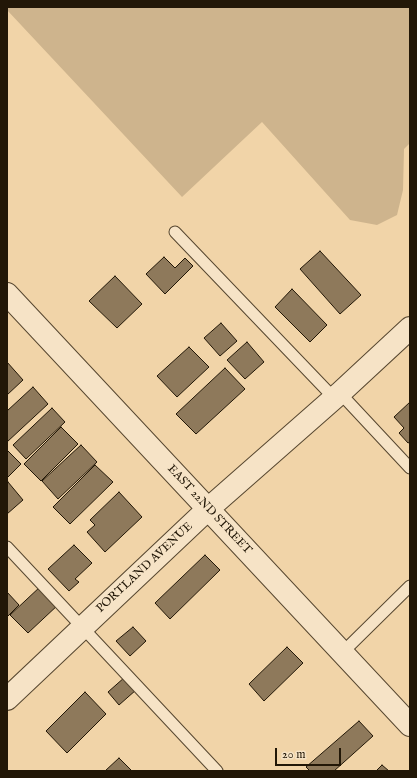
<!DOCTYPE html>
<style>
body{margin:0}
#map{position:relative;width:417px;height:778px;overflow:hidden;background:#f1d4a8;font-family:"IM FELL English",serif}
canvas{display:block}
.frame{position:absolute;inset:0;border:8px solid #221707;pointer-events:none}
.scale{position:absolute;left:275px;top:748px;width:66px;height:18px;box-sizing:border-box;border:2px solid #221707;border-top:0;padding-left:5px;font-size:12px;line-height:14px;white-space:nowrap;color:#221707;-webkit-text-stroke:3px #f6e3c6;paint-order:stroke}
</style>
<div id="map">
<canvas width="417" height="778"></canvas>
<div class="frame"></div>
<div class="scale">20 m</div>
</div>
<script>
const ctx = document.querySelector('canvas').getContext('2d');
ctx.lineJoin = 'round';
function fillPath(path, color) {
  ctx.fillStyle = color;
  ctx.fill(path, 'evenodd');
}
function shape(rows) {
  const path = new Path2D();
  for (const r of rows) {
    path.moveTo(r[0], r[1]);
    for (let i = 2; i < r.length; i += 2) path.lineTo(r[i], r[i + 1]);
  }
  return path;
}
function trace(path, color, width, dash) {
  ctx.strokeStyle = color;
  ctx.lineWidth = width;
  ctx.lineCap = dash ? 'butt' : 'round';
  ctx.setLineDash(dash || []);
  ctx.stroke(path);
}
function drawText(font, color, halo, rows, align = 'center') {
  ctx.font = font + ' "IM FELL English",serif';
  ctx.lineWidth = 4;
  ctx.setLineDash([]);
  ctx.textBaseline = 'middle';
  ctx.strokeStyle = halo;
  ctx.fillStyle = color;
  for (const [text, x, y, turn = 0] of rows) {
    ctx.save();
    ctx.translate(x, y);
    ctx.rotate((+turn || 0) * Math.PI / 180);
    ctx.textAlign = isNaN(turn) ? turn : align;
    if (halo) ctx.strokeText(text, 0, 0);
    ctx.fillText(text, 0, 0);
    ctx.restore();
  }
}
const green = shape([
 [7,7,410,7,410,143,404,149,403,190,397,215,377,225,350,220,262,122,182,197,7,10]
]);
const building = shape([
 [320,251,361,295,340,314,300,269,320,251],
 [164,257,175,268,185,258,193,266,165,294,146,274,164,257],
 [115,276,142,304,117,328,89,301,115,276],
 [292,289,327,325,310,342,275,307,292,289],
 [221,323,237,341,220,356,204,338,221,323],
 [247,342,264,362,245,379,227,360,247,342],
 [189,347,209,367,177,397,157,376,189,347],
 [7,362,23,380,7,395,7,362],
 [225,368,245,389,196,434,176,414,225,368],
 [33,387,48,404,7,442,7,411,33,387],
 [410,402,410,442,408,443,399,433,404,428,394,417,410,402],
 [52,408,65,422,26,459,13,445,52,408],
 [61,427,78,444,41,481,24,464,61,427],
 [81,445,97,462,58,499,42,481,81,445],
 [7,450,21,464,7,478,7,450],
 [95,465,113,482,70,524,53,507,95,465],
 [8,482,23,500,7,514,7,483,8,482],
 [119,492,142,517,105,552,87,532,95,525,90,520,119,492],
 [74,545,92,563,75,579,79,582,69,591,48,569,74,545],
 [205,555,220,570,170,619,155,603,205,555],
 [41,586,59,604,28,633,10,615,41,586],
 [7,592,19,605,7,617,7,592],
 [133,627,146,641,130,656,116,641,133,627],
 [287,647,303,663,264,701,249,684,287,647],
 [125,677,136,690,119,705,108,692,125,677],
 [85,692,106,714,67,753,46,731,85,692],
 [359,721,373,736,334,771,310,771,306,767,359,721],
 [119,758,132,771,105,771,119,758],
 [382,765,389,771,376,771,382,765]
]);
const lane = shape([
 [175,232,334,398],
 [340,393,410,468],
 [7,547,217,771],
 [342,653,410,586]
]);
const street = shape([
 [7,294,410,725],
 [7,699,208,509,340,393,410,328]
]);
const streetNames = [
 ["EAST 22ND STREET",209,510,47],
 ["PORTLAND AVENUE",145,568,-43]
];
fillPath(green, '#ceb48d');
fillPath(building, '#8e795b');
trace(building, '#221707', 1);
trace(lane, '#56462f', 13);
trace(street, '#56462f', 24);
trace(lane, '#f6e3c6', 11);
trace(street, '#f6e3c6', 22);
drawText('12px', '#221707', '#f6e3c6', streetNames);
</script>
